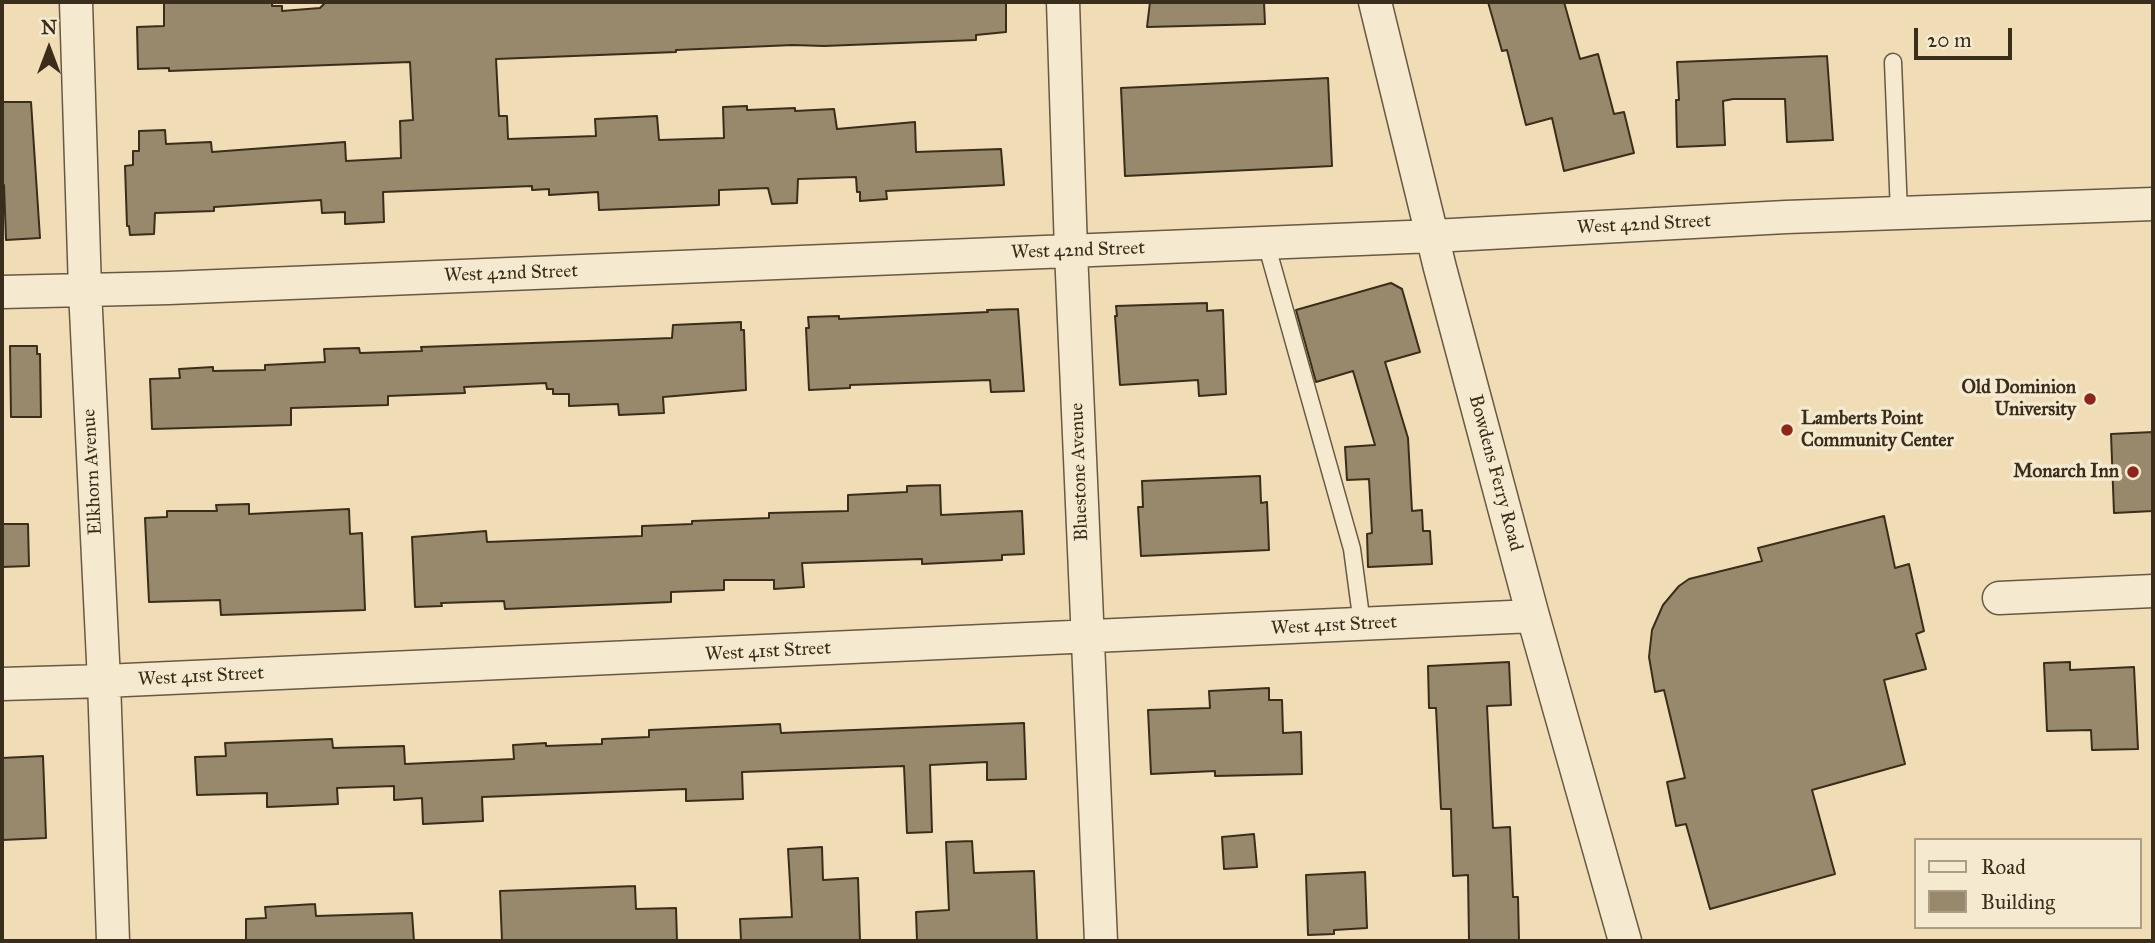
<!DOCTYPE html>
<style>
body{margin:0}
#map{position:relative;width:2155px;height:943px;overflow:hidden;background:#f0ddb6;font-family:"IM FELL Great Primer",serif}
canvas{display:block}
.frame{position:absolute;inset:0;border:4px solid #3b2d1b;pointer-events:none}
.legend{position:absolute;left:1914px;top:838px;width:228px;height:91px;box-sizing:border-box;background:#f5e9d0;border:2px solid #ab9e88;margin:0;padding:9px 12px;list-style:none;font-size:21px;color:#3b2d1b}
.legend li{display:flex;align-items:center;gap:14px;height:35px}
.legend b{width:35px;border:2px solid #ab9e88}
.north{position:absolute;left:14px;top:14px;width:70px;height:70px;-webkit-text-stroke:5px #f5e9d0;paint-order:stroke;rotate:0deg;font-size:19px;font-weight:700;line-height:28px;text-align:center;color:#3b2d1b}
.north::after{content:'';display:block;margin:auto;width:24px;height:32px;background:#3b2d1b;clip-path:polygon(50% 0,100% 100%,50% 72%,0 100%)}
.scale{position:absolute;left:1914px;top:28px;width:98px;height:32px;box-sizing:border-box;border:4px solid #3b2d1b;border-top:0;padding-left:9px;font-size:21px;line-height:24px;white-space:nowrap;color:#3b2d1b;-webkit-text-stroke:5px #f5e9d0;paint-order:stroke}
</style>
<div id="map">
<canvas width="2155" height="943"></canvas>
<div class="frame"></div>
<ul class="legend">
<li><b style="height:9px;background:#f5e9d0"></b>Road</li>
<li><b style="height:19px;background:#99896c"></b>Building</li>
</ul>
<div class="north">N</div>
<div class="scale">20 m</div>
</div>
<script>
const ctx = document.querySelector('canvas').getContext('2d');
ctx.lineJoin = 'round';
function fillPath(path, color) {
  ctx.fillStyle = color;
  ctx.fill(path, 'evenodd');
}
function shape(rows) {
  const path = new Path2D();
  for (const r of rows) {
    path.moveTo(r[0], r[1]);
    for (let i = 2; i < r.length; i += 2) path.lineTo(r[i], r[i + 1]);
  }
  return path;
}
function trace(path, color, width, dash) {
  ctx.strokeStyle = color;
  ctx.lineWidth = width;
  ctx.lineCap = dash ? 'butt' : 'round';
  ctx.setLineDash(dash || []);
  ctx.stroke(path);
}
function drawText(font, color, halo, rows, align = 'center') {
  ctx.font = font + ' "IM FELL Great Primer",serif';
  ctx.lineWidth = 7;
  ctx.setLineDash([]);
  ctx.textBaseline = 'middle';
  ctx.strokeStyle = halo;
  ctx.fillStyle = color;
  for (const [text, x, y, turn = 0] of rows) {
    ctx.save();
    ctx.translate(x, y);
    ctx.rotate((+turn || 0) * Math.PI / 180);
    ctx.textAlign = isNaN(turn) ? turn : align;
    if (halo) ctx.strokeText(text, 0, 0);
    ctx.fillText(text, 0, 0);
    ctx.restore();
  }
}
const building = shape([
 [272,2,272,6,282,6,282,11,320,8,326,2,1006,2,1006,32,976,35,976,40,824,46,793,45,676,50,676,52,496,59,499,116,507,116,508,139,596,136,595,119,657,116,659,140,724,138,723,107,747,106,747,110,795,108,795,111,834,109,837,129,915,122,916,152,1001,149,1004,185,886,191,887,199,860,201,860,192,857,192,856,177,798,179,797,203,772,204,768,188,719,190,719,205,599,210,598,192,549,195,549,189,532,190,532,186,383,192,384,222,345,224,345,212,322,213,321,200,214,207,214,211,155,213,154,234,130,235,129,226,127,226,125,166,133,165,133,151,139,151,139,131,165,130,166,144,211,142,212,152,345,142,346,161,401,158,400,121,413,120,410,62,169,71,169,68,138,69,137,27,164,26,164,3,272,2],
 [1150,2,1264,2,1265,24,1147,27,1150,2],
 [1488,2,1564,2,1580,59,1598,54,1614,114,1624,112,1634,153,1564,171,1552,118,1526,125,1507,50,1502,51,1488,2],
 [1827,56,1833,140,1787,142,1785,99,1733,99,1723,101,1725,145,1677,147,1676,100,1679,100,1677,62,1827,56],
 [1328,78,1332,166,1125,176,1121,88,1328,78],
 [2,102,31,102,40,238,6,240,4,185,2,185,2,102],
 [1391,283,1402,289,1420,352,1385,362,1408,438,1412,511,1422,510,1423,531,1430,531,1432,564,1368,567,1367,534,1372,533,1369,479,1347,480,1345,447,1375,445,1353,371,1316,382,1296,310,1391,283],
 [1207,303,1207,311,1223,310,1226,394,1199,396,1198,380,1120,385,1115,316,1117,316,1116,306,1207,303],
 [1018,309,1024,391,991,392,990,380,850,385,850,388,809,390,806,328,809,328,808,317,839,316,839,319,988,312,987,310,1018,309],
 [741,322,741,330,744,330,746,390,663,397,664,413,619,415,618,404,569,406,569,394,553,394,553,389,547,389,546,383,464,387,465,393,388,396,388,405,291,408,291,425,152,429,150,379,180,378,179,369,213,367,213,371,265,370,265,365,325,362,324,349,359,348,360,353,422,351,421,347,672,338,673,325,741,322],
 [10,346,37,346,37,354,40,354,41,417,11,417,10,346],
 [2153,432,2153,511,2114,513,2111,434,2153,432],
 [1260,476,1261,503,1267,502,1269,550,1141,556,1138,507,1143,507,1142,481,1260,476],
 [940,485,941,515,1022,511,1024,554,1002,555,1002,560,922,564,922,559,802,563,804,587,774,589,774,580,724,580,724,590,671,592,671,602,505,609,504,601,441,603,442,606,415,607,412,537,486,531,487,542,642,536,642,526,692,524,692,521,769,518,769,513,848,511,848,495,907,492,907,486,940,485],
 [249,504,249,514,349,509,350,534,362,533,365,610,221,615,220,600,149,602,145,518,167,517,167,511,217,511,216,505,249,504],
 [1884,516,1895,568,1909,564,1924,631,1916,634,1926,669,1884,680,1905,764,1812,790,1835,874,1710,909,1686,824,1676,826,1667,782,1685,778,1664,690,1655,692,1649,657,1652,630,1663,605,1679,586,1689,579,1762,561,1758,548,1884,516],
 [2,524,28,524,29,566,2,567,2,524],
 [1509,662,1511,705,1487,706,1493,828,1510,827,1513,897,1518,897,1519,941,1469,941,1468,875,1453,876,1451,809,1441,809,1436,708,1429,708,1428,666,1509,662],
 [2070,662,2070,670,2134,667,2138,749,2092,750,2091,730,2047,731,2044,663,2070,662],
 [1269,688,1269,700,1282,700,1283,733,1301,732,1302,774,1215,776,1215,771,1151,774,1148,710,1210,708,1209,691,1269,688],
 [1024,723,1026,779,987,780,987,762,930,765,932,832,907,833,904,766,742,772,743,799,686,801,686,789,482,797,483,821,423,824,422,798,394,800,394,786,337,788,338,804,267,807,267,793,197,795,195,757,226,756,225,743,332,739,333,748,404,746,405,764,514,759,513,745,546,743,546,746,602,744,602,739,649,737,649,730,780,724,781,733,1024,723],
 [43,756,46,838,2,840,2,758,43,756],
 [1254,834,1257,867,1224,869,1222,837,1254,834],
 [972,841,974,873,1034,871,1037,941,917,941,916,912,949,910,946,842,972,841],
 [822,847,823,880,858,878,860,941,741,941,740,919,792,917,788,849,822,847],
 [1365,872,1367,928,1334,930,1334,934,1308,935,1306,875,1365,872],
 [635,886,636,909,676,908,677,941,502,941,500,891,635,886],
 [315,904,316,916,412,913,414,941,246,941,246,919,266,918,265,907,315,904]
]);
const lane = shape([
 [1893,62,1899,213],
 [1266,243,1352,549,1362,624]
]);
const street = shape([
 [76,2,85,290,104,681,113,941],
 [1063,2,1071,251,1101,941],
 [1375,2,1440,268,1533,616,1625,941],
 [2,292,169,288,1433,236,1786,217,2153,204],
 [1999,598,2153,591],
 [2,684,104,681,1533,616]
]);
const markers = [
 [2090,399,7,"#8f2418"],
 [1787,430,7,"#8f2418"],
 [2133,472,7,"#8f2418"]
];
const streetNames = [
 ["West 42nd Street",1644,225,-3],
 ["West 42nd Street",1078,251,-2],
 ["West 42nd Street",511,274,-2],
 ["Elkhorn Avenue",93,472,-93],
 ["Bluestone Avenue",1080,472,-92],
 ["Bowdens Ferry Road",1495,473,75],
 ["West 41st Street",1334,626,-3],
 ["West 41st Street",768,652,-3],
 ["West 41st Street",201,677,-3]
];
const poiNames = [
 ["Old Dominion",2076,388],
 ["University",2076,410],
 ["Lamberts Point",1801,419,"left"],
 ["Community Center",1801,441,"left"],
 ["Monarch Inn",2119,472]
];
fillPath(building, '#99896c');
trace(building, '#3b2d1b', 2);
trace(lane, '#685942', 19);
trace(street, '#685942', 35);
trace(lane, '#f5e9d0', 16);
trace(street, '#f5e9d0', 32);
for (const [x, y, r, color] of markers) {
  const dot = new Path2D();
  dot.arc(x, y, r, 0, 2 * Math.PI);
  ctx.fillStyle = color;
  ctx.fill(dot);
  trace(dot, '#f5e9d0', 2.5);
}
drawText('19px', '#3b2d1b', '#f5e9d0', streetNames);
drawText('bold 19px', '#3b2d1b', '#f5e9d0', poiNames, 'right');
</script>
